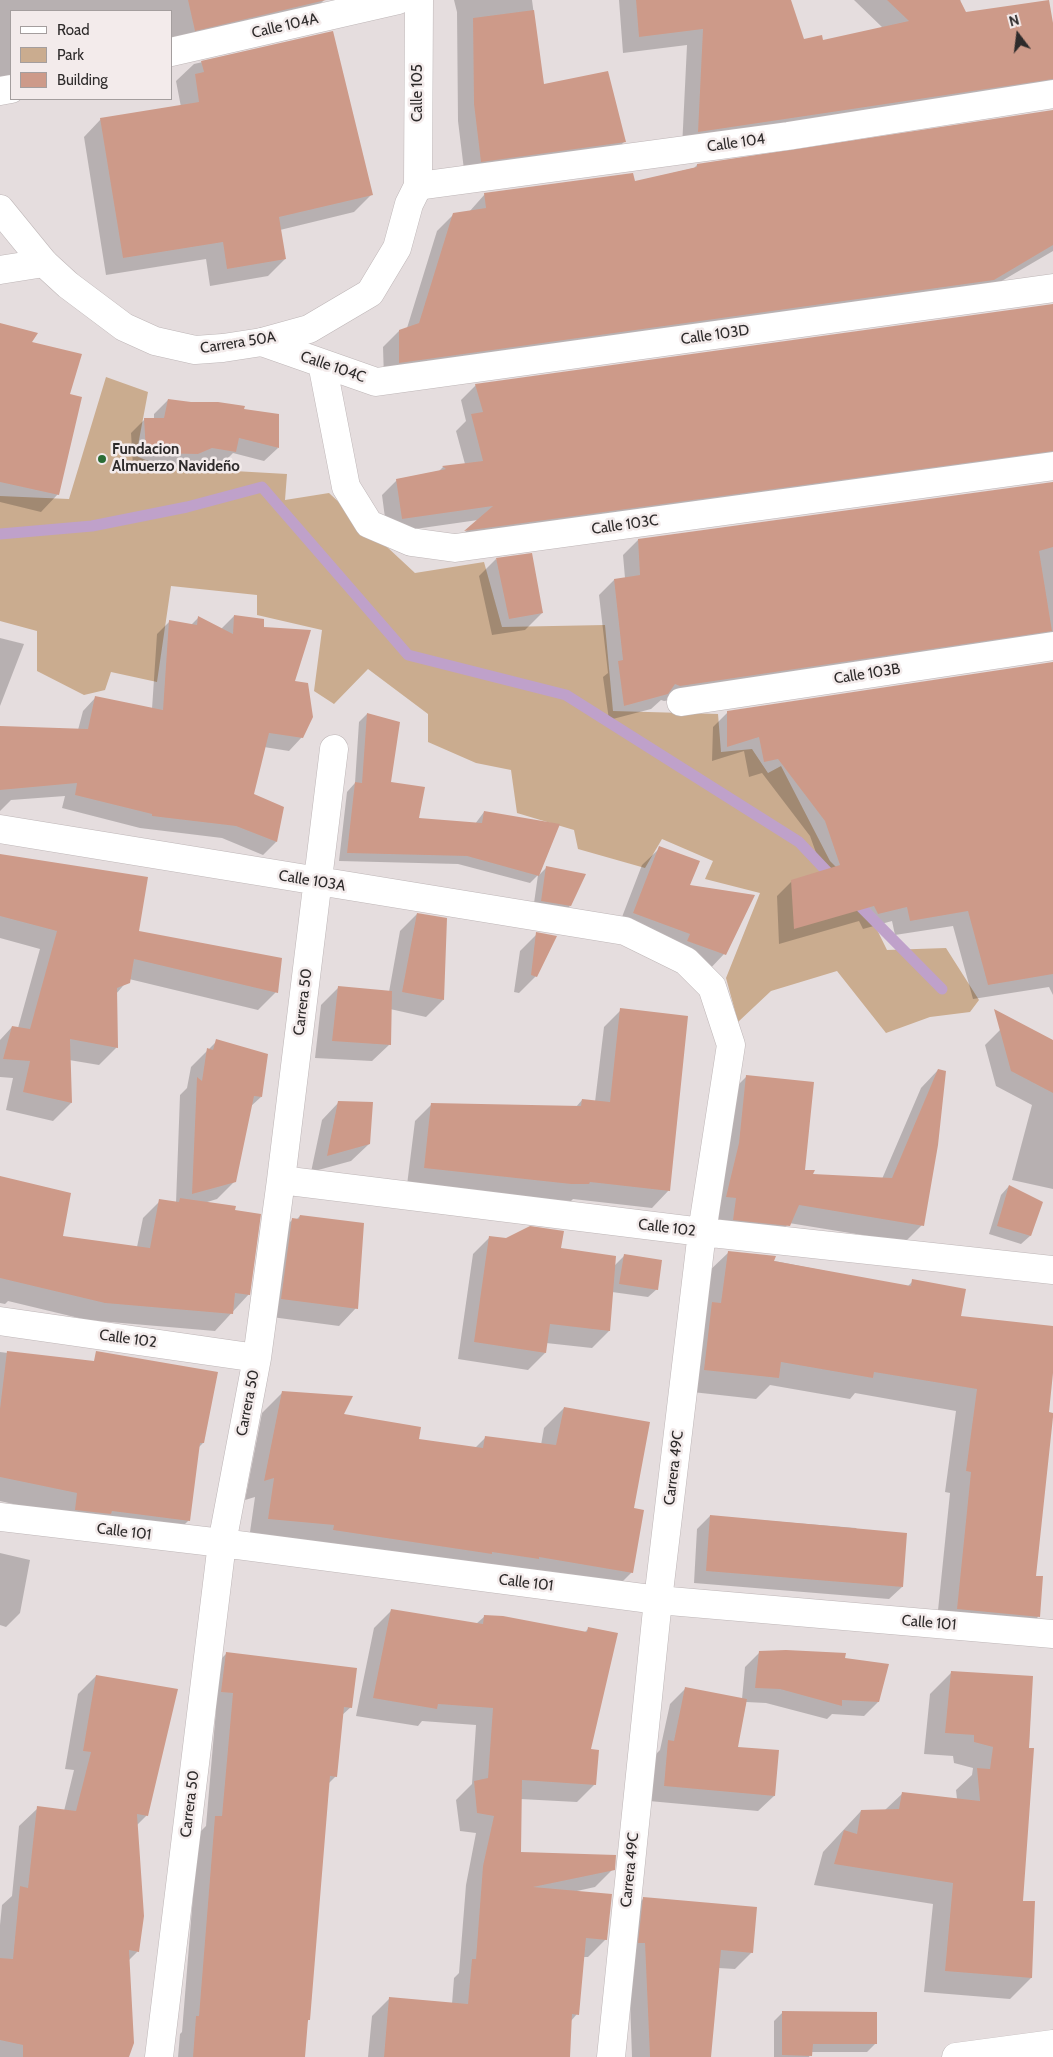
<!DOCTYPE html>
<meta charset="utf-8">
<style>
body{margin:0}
#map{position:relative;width:1053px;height:2057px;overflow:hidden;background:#e5ddde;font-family:Cabin,sans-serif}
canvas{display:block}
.legend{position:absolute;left:10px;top:10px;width:162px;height:90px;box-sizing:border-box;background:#f3ebeb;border:1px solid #a49e9e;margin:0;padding:6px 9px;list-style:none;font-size:15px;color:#2e2b2b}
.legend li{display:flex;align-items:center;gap:10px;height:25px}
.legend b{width:25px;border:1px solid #a49e9e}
.north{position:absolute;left:993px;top:10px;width:50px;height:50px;-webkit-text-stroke:4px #f3ebeb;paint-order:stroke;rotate:345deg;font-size:14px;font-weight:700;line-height:20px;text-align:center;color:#2e2b2b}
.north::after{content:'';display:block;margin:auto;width:18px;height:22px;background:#2e2b2b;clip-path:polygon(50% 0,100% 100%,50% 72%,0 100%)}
</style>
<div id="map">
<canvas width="1053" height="2057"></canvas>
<ul class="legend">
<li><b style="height:6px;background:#fff"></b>Road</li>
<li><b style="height:14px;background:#caac8f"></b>Park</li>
<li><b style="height:14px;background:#cd9a89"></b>Building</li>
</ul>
<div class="north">N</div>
</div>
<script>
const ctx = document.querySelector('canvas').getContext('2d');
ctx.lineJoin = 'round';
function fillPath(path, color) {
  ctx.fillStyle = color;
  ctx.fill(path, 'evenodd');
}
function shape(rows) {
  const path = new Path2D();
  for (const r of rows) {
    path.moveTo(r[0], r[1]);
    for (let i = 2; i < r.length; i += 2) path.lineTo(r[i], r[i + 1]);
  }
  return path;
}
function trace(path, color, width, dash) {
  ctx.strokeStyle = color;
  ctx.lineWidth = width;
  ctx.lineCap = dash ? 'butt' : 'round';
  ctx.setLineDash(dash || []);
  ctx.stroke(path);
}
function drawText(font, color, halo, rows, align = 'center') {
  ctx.font = font + ' Cabin,sans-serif';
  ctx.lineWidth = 5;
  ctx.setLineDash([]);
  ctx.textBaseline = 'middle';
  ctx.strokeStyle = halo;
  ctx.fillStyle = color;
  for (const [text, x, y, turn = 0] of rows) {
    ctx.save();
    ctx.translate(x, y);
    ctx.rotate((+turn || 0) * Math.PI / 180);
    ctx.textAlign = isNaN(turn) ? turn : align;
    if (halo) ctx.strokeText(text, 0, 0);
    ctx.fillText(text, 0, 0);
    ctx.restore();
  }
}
const green = shape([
 [106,377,148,392,136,456,163,467,287,474,285,500,329,493,415,573,484,562,502,627,605,625,613,711,718,714,721,752,752,749,768,773,781,766,830,861,856,887,887,950,946,948,979,1000,970,1012,930,1017,886,1033,837,971,771,991,738,1022,726,978,760,893,705,879,713,861,662,839,645,868,578,849,574,830,517,813,511,770,476,763,428,742,428,714,368,669,334,704,314,691,322,630,257,615,257,595,171,586,157,682,111,672,105,690,84,695,37,671,37,631,0,621,0,496,69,499]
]);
const shadow = shape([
 [0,0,324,0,311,14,171,45,171,11,11,11,11,75,0,79],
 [454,0,532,0,543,85,624,142,608,158,465,178,458,121,457,12],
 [619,0,790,0,803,41,822,41,883,28,854,0,961,0,930,19,1053,30,1053,91,682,148,687,45,623,53],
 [332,32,371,195,354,212,280,230,285,259,268,276,210,286,206,259,106,275,84,137,101,119,181,107,176,81,194,64],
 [1053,111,1053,251,976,296,384,379,383,347,399,331,407,328,437,231,453,215,469,212,485,194,634,182,694,168,697,165],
 [1053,305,1053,478,451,545,478,520,387,533,382,495,397,480,438,472,443,467,465,464,456,431,466,421,461,400,476,385],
 [0,325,31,343,69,395,58,494,41,512,0,502],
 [168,400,243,410,278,448,264,461,233,453,221,465,198,461,183,467,133,466,131,433,145,419,154,419,154,414],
 [1053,483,1053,657,1035,645,664,701,661,700,651,709,609,720,603,677,608,673,599,595,614,580,625,578,623,555,638,540],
 [496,559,542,613,525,630,492,635,479,576],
 [234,616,262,628,294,682,302,737,289,751,264,747,253,795,282,808,276,842,263,855,222,838,140,828,62,808,65,796,11,800,0,811,0,727,78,730,83,711,96,697,152,709,157,634,170,621,191,625,198,618,221,629],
 [0,638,24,644,0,706],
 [1053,663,1053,995,1049,987,973,999,953,926,895,935,892,921,863,929,859,921,779,944,777,896,792,881,823,872,810,836,762,773,749,777,744,751,712,761,713,727,728,712],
 [367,714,398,723,389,783,417,820,475,824,484,812,559,825,538,876,546,868,570,906,561,914,533,910,538,875,530,883,458,864,339,861,347,792,355,783,359,722],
 [660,848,688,886,724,954,707,972,617,930,642,865],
 [0,855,137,932,276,992,258,1010,129,979,116,994,117,1047,99,1065,69,1060,71,1103,53,1121,6,1110,13,1078,0,1077,0,1040,12,1027,18,1028,40,949,0,938],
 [417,914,443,1000,426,1017,390,1009,390,1044,372,1061,315,1058,321,1005,338,988,389,992,400,931],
 [537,934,536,976,519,993,514,992,520,951],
 [621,1010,669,1190,652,1208,573,1199,571,1201,553,1200,407,1185,415,1121,432,1104,576,1107,582,1100,595,1102,604,1027],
 [1000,1030,1053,1055,1053,1189,1012,1180,1032,1105,996,1086,985,1045],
 [217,1041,261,1097,250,1107,234,1182,217,1199,204,1203,249,1294,215,1331,87,1320,8,1301,5,1304,0,1303,0,1177,61,1237,137,1247,143,1218,160,1201,176,1203,180,1095,187,1088,191,1067],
 [938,1070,922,1225,905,1242,789,1223,771,1242,716,1236,719,1215,710,1214,730,1093,747,1076,804,1171,811,1176,882,1179,921,1088],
 [339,1102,369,1144,351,1161,311,1172,322,1120],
 [1009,1186,1041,1202,1030,1236,1021,1244,989,1234,1001,1195],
 [300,1216,356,1308,339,1326,264,1316,275,1237,292,1220,296,1220],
 [490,1237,560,1249,614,1266,624,1256,657,1289,648,1297,612,1292,609,1331,592,1348,546,1343,545,1353,528,1370,458,1359,473,1254],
 [729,1252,907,1287,913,1281,960,1317,1053,1328,1053,1361,1034,1577,1038,1617,1017,1638,936,1630,950,1493,945,1492,956,1411,855,1393,850,1399,770,1385,756,1399,683,1391,707,1273],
 [0,1352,114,1366,203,1443,198,1448,189,1520,169,1540,0,1501],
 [282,1393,418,1440,475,1448,486,1437,541,1445,544,1428,564,1408,632,1509,632,1572,612,1592,249,1539,255,1497,245,1500,262,1413],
 [710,1516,856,1528,902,1587,889,1599,694,1583,697,1529],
 [0,1553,30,1560,20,1613,6,1627,0,1625],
 [392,1610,476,1624,485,1616,584,1633,589,1628,589,1750,595,1784,577,1802,520,1799,520,1853,613,1869,595,1887,577,1891,606,1939,588,1957,583,1957,577,2014,570,2022,568,2057,368,2057,372,2016,390,1998,452,2004,454,1978,459,1973,466,1885,476,1833,460,1831,456,1800,472,1784,476,1725,422,1721,418,1726,356,1716,374,1628],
 [759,1653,844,1660,878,1702,864,1716,832,1714,827,1719,766,1703,746,1702,737,1748,774,1796,758,1811,649,1801,653,1757,660,1750,670,1704,686,1688,742,1699,745,1667],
 [226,1654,351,1707,341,1716,336,1776,328,1784,309,2019,307,2022,303,2057,178,2057,180,2034,182,2032,198,1834,206,1826,216,1710,204,1709,209,1671],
 [952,1672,1032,1677,1022,1902,1031,1978,1010,1999,924,1992,933,1904,814,1885,823,1852,861,1811,885,1810,903,1793,957,1799,956,1790,972,1775,973,1768,954,1763,953,1756,924,1754,930,1694],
 [96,1676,147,1815,136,1826,138,1951,128,1961,128,2057,0,2057,0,1925,2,1905,12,1896,19,1826,38,1808,64,1811,74,1770,65,1769,78,1694],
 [644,1898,752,1952,735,1969,718,1968,709,2057,632,2057,627,1915],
 [783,2012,876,2043,867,2052,811,2052,809,2057,774,2057,774,2021]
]);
const stream = shape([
 [0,534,92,526,187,507,262,487,408,655,566,695,799,842,835,880],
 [853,899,942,989]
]);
const building = shape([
 [188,0,326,0,195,31],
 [636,0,791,0,804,39,822,35,823,40,909,21,887,0,960,0,966,12,1049,0,1053,23,1053,79,698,132,703,29,639,37],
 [534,10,544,84,608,71,626,142,481,162,474,104,473,18],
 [333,31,373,195,279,217,286,259,227,269,223,242,123,258,100,118,199,102,195,74,204,72,201,61],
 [1053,110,1053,245,994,280,399,363,399,330,419,323,453,213,486,208,484,193,633,173,635,181,697,167,697,164],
 [1053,304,1053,451,464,531,493,506,402,519,396,479,446,469,442,466,483,461,471,414,483,412,475,384],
 [0,323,38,333,32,342,82,354,70,394,82,397,59,495,0,482],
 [168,399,191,402,218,402,245,406,244,409,279,414,279,448,239,438,236,452,212,448,198,454,146,453,144,418,164,418],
 [1053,482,1053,547,1039,551,1052,631,680,686,675,684,668,694,624,706,618,661,623,660,614,579,640,575,638,539],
 [532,553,543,613,509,619,496,558],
 [234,615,264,619,264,627,311,630,295,681,308,683,313,717,303,738,269,733,254,794,284,807,277,842,236,826,152,816,152,814,75,795,77,783,0,790,0,726,88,729,95,696,163,710,169,620,197,625,198,616,233,634],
 [1053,662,1053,974,988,985,968,911,910,921,907,907,878,914,874,906,794,929,791,880,840,865,825,821,778,759,764,762,759,737,727,747,727,711],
 [367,713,400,722,391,782,425,787,419,818,482,823,484,811,560,824,539,876,467,856,347,853,355,782,362,783],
 [659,846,700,861,690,885,755,895,726,955,687,941,690,934,633,913],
 [0,854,148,877,139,931,282,958,278,993,134,959,130,983,117,988,118,1048,70,1039,72,1103,23,1092,30,1061,3,1059,12,1026,30,1029,57,931,0,916],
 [546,866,586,874,571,906,541,901],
 [417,913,447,918,444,1000,402,992],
 [536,932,557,936,537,977,531,975],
 [338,986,392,991,391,1045,332,1041],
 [620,1008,688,1016,670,1191,590,1182,589,1184,571,1184,424,1168,431,1103,581,1106,582,1099,610,1102],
 [994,1009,1053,1040,1053,1093,1011,1071],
 [216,1039,268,1054,262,1097,254,1096,236,1182,192,1194,197,1077,202,1081,207,1048,213,1050],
 [938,1069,946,1071,938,1145,924,1226,799,1205,790,1226,733,1220,736,1198,726,1197,739,1143,746,1075,814,1082,805,1170,815,1170,813,1174,892,1178],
 [338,1101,373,1102,370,1144,327,1156],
 [0,1176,71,1193,63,1236,150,1248,159,1199,179,1202,180,1198,236,1206,235,1210,261,1214,250,1295,235,1293,233,1314,105,1303,0,1278],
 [1009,1185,1043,1202,1031,1236,997,1226],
 [300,1215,364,1223,358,1309,281,1299,292,1218,299,1219],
 [530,1226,564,1231,561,1248,616,1256,610,1331,550,1324,546,1353,474,1342,489,1236,506,1238],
 [728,1251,776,1256,774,1261,911,1286,912,1279,966,1289,961,1316,1053,1326,1053,1373,1049,1412,1053,1413,1053,1417,1036,1576,1043,1576,1040,1617,957,1609,971,1472,966,1471,977,1389,874,1372,873,1378,781,1362,779,1378,704,1370,712,1302,721,1303],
 [624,1254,662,1260,658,1290,619,1284],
 [7,1351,94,1361,96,1351,218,1372,204,1443,200,1443,190,1521,112,1511,111,1514,75,1510,77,1493,0,1477,0,1409],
 [282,1391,353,1396,344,1414,421,1427,419,1439,483,1448,485,1436,556,1445,564,1407,650,1422,634,1508,644,1510,633,1573,539,1557,539,1559,492,1552,492,1554,333,1530,334,1525,268,1519,274,1478,264,1481],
 [710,1515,907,1533,903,1587,706,1571],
 [391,1609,483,1624,484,1615,503,1616,587,1632,588,1627,618,1633,591,1749,599,1750,596,1785,522,1780,521,1852,616,1855,615,1870,533,1887,612,1894,607,1940,586,1938,579,2015,572,2014,570,2057,384,2057,389,1997,468,2004,472,1959,476,1959,483,1866,494,1816,477,1813,474,1781,488,1778,493,1708,438,1704,437,1709,373,1698],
 [786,1650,846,1653,845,1658,889,1664,879,1702,842,1700,842,1706,780,1689,755,1688,759,1651],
 [226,1652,357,1668,352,1708,344,1707,337,1777,330,1776,310,2020,308,2020,305,2057,193,2057,196,2016,199,2016,215,1816,222,1816,233,1693,221,1692],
 [951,1671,1033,1676,1029,1748,1034,1748,1023,1901,1035,1901,1032,1978,945,1971,953,1883,834,1864,844,1830,857,1834,861,1810,899,1809,902,1792,980,1801,977,1768,990,1769,993,1747,974,1742,974,1735,945,1733],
 [96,1675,178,1689,148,1816,137,1814,144,1916,139,1952,129,1950,134,2043,129,2057,23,2057,23,2045,0,2040,0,1958,13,1959,20,1886,28,1888,37,1806,76,1811,91,1752,83,1751],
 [685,1687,747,1699,738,1747,779,1750,775,1796,664,1786,668,1740,674,1741],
 [643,1897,757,1907,753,1953,721,1950,711,2057,650,2057,645,1943,638,1943],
 [782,2011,877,2012,877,2044,813,2044,812,2056,782,2055]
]);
const street = shape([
 [171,52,398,0],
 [0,91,11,89],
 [418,186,788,136,1053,94],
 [0,270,44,263],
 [262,342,376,382,1053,288],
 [322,363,346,487,369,524,411,542,455,548,1053,466],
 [681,702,1053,646],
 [0,829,625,931,686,961,712,987,731,1045,702,1232,658,1600,611,2057],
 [281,1180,702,1232,1053,1270],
 [0,1321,257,1358],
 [0,1517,222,1543,658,1600,1053,1634],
 [159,2057,222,1543,257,1358,281,1180,334,749],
 [956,2057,1053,2044]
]);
const secondary = shape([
 [0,209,44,263,68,285,124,327,155,341,195,350,223,348,262,342,309,329,370,293,397,248,409,204,418,186,419,0]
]);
const markers = [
 [102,459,5,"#2b6c35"]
];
const streetNames = [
 ["Calle 104A",285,26,-13],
 ["Calle 105",418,93,-90],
 ["Calle 104",736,143,-8],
 ["Calle 103D",715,335,-8],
 ["Carrera 50A",238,343,-9],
 ["Calle 104C",333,367,19],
 ["Calle 103C",625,525,-8],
 ["Calle 103B",867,674,-9],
 ["Calle 103A",312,881,9],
 ["Carrera 50",303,1002,-83],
 ["Calle 102",667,1228,7],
 ["Calle 102",128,1339,8],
 ["Carrera 50",248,1403,-79],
 ["Carrera 49C",674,1468,-83],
 ["Calle 101",124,1532,7],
 ["Calle 101",526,1583,7],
 ["Calle 101",929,1623,5],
 ["Carrera 50",190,1804,-83],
 ["Carrera 49C",630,1870,-84]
];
const poiNames = [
 ["Fundacion",112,450],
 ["Almuerzo Navideño",112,467]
];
fillPath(green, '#caac8f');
fillPath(shadow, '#0003');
trace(stream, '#bfa1ca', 11);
fillPath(building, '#cd9a89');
trace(street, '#beb6b7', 29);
trace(secondary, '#beb6b7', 29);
trace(street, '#fff', 28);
trace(secondary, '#fff', 28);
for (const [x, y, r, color] of markers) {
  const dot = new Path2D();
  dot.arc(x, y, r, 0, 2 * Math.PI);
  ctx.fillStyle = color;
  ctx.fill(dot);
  trace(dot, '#f3ebeb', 2);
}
drawText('15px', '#2e2b2b', '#f3ebeb', streetNames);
drawText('bold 15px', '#2e2b2b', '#f3ebeb', poiNames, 'left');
</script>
